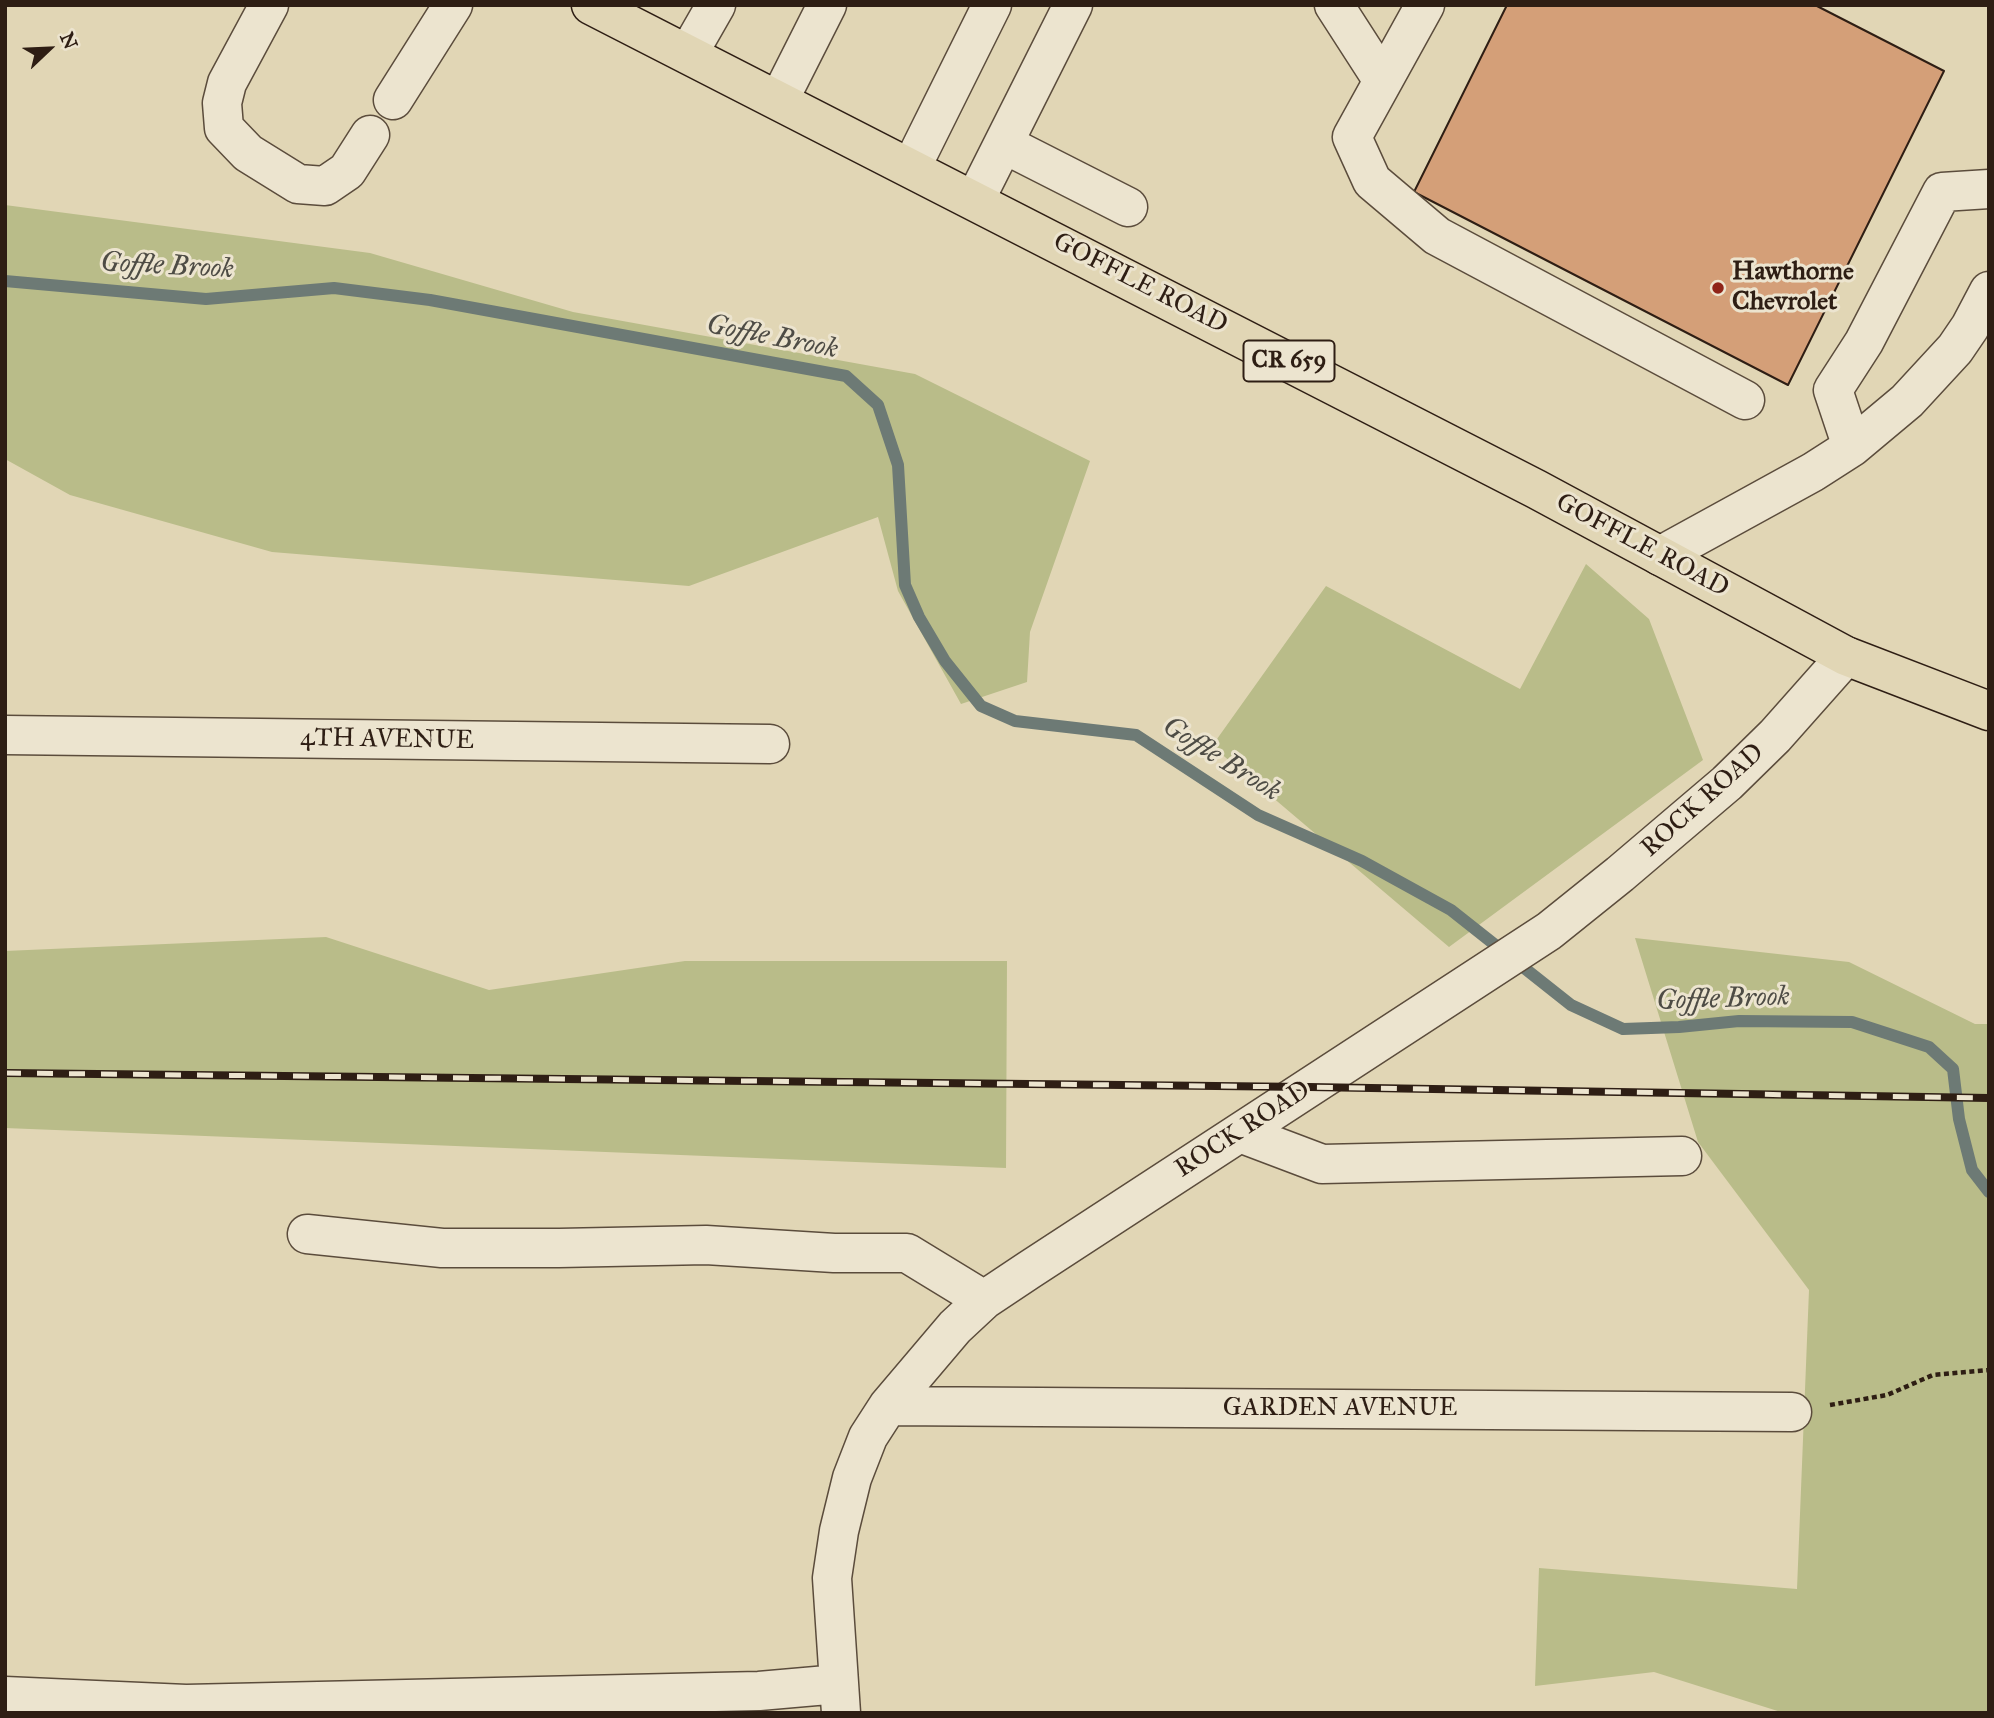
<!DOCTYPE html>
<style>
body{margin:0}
#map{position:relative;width:1994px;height:1718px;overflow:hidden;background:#e1d6b5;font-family:"IM FELL Great Primer",serif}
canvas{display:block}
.frame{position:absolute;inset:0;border:7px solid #2e1e14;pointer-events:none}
.north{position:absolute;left:14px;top:14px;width:70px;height:70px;-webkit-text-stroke:5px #ece4cf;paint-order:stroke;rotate:67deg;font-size:19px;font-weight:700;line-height:28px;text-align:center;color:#2e1e14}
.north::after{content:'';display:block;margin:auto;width:24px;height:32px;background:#2e1e14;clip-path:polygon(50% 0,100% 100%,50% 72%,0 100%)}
</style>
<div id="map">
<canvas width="1994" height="1718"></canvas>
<div class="frame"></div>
<div class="north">N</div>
</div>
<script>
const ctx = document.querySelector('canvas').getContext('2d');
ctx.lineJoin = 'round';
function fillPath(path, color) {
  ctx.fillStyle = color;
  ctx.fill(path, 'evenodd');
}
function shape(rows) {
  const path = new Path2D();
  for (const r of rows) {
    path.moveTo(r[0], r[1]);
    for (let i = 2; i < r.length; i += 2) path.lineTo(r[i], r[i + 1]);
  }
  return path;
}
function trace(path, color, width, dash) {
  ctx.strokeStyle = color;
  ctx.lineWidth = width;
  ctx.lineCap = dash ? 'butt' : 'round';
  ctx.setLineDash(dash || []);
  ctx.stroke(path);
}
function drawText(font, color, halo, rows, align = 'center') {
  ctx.font = font + ' "IM FELL Great Primer",serif';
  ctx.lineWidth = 6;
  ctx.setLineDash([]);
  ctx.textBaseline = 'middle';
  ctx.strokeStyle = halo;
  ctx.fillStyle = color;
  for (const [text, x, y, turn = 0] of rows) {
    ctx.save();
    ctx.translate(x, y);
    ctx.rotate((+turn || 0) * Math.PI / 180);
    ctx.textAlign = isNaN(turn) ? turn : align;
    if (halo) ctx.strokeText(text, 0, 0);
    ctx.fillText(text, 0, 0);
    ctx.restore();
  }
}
const green = shape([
 [5,205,370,253,573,312,915,374,1090,461,1030,632,1027,682,961,704,898,591,878,517,689,586,272,552,70,495,5,459],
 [1586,564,1649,619,1703,760,1449,947,1212,746,1326,586,1520,689],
 [326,937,489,990,685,961,1007,961,1006,1168,5,1128,5,951],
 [1635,938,1849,962,1975,1024,1989,1024,1989,1713,1784,1713,1654,1672,1535,1686,1539,1568,1797,1589,1809,1290,1698,1142]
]);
const stream = shape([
 [5,281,206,299,334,288,430,300,846,376,878,405,898,465,905,585,919,617,945,661,981,706,1015,721,1136,735,1258,815,1362,861,1451,910,1571,1005,1623,1029,1679,1027,1739,1021,1852,1022,1929,1047,1953,1069,1959,1119,1972,1170,1989,1192]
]);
const building = shape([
 [1507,5,1815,5,1944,71,1788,385,1414,192,1507,5]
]);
const path = shape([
 [1830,1405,1887,1395,1933,1375,1989,1370]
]);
const minor = shape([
 [269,5,227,83,222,103,224,128,248,153,298,184,325,186,347,171,370,135],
 [1334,5,1383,81],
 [1425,5,1352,137,1372,181,1437,236,1745,400],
 [688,54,716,5],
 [393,100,453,5],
 [779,100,827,5],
 [1004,144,1128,207],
 [911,168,992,5],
 [975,200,1073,5],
 [1852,447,1833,390,1864,342,1942,192,1989,189],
 [1660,556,1813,472,1852,447,1907,401,1955,349,1970,327,1989,291],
 [5,735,770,744],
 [1240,1133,1322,1164,1682,1156],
 [307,1234,442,1248,559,1248,706,1245,834,1253,907,1253,984,1300],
 [888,1406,1792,1412],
 [5,1696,186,1704],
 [186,1713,186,1704,759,1691,839,1684],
 [841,1713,832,1578,839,1531,852,1478,868,1437,888,1406,955,1327,984,1300,1029,1270,1549,931,1620,874,1727,783,1775,736,1846,656]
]);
const major = shape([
 [591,5,1536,489,1846,656,1989,711]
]);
const rail = shape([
 [5,1073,1309,1087,1989,1098]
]);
const markers = [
 [1718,288,7,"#8f2418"]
];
const shields = [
 [1289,361,91]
];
const shieldNames = [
 ["CR 659",1289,361]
];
const poiNames = [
 ["Hawthorne",1732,273],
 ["Chevrolet",1732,303]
];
const streetNames = [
 ["GOFFLE ROAD",1140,284,27],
 ["GOFFLE ROAD",1642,546,28],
 ["4TH AVENUE",387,740,1],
 ["ROCK ROAD",1703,801,-42],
 ["ROCK ROAD",1243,1130,-33],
 ["GARDEN AVENUE",1340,1409]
];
const waterNames = [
 ["Goffle Brook",167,267,3],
 ["Goffle Brook",772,338,11],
 ["Goffle Brook",1221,760,32],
 ["Goffle Brook",1723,1000,-2]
];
fillPath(green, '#b9bc89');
trace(stream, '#6d7a75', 12);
fillPath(building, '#d49f78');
trace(building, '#2e1e14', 2);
trace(minor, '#5b4c3c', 41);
trace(major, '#2e1e14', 41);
trace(path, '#2e1e14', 4.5, [5, 3.5]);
trace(minor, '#ece4cf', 38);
trace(major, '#e1d6b5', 38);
trace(rail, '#2e1e14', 8);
trace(rail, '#ece4cf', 5, [16]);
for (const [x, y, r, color] of markers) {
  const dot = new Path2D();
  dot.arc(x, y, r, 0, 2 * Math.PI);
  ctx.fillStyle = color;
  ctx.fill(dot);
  trace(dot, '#ece4cf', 2.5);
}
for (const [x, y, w] of shields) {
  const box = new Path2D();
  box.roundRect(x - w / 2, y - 20.5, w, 41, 5);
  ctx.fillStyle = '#ece4cf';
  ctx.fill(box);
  trace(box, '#2e1e14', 2);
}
drawText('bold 24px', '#2e1e14', null, shieldNames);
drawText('bold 26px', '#2e1e14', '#ece4cf', poiNames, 'left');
drawText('26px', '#2e1e14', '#ece4cf', streetNames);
drawText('italic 28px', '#4e4c45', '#ece4cf', waterNames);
</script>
